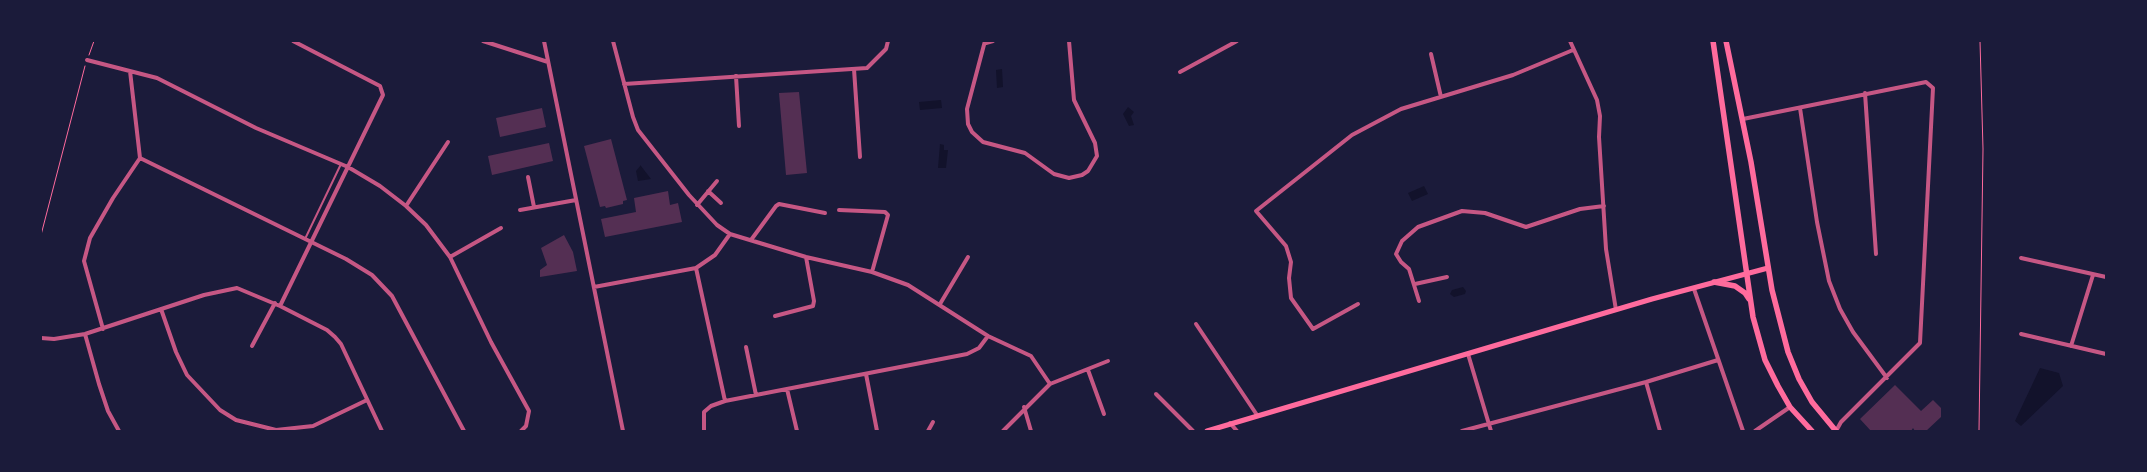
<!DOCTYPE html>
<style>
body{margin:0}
#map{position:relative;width:2147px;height:472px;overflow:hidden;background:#1b1b3a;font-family:"PT Serif",serif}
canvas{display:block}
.frame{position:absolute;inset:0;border:42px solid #1b1b3a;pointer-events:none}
</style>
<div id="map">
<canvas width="2147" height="472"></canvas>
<div class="frame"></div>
</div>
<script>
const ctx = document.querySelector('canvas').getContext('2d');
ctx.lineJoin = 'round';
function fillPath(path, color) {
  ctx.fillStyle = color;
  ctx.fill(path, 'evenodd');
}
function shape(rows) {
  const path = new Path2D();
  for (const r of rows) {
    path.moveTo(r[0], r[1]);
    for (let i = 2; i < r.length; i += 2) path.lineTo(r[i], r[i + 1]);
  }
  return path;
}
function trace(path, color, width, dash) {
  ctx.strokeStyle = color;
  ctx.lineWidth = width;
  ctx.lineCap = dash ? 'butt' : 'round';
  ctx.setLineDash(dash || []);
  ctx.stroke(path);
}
const water = shape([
 [1002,69,1003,87,997,88,996,70],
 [941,100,942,108,920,110,919,102],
 [1128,107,1134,112,1131,116,1134,125,1129,126,1123,114],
 [940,144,944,145,944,150,948,150,946,168,938,168],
 [641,165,641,166,651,179,638,181,636,171],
 [1424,186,1428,194,1412,201,1408,193],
 [1463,287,1466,291,1465,294,1454,297,1450,294,1452,290],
 [2040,368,2059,373,2063,386,2021,426,2015,421]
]);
const building = shape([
 [799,92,807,173,786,175,779,93],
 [542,108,546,127,500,137,496,118],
 [611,139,627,200,623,201,623,204,606,208,605,206,600,207,584,146],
 [549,143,553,161,492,175,488,156],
 [668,191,670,205,678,203,682,222,605,237,601,219,636,212,634,198],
 [564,235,573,252,577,271,540,277,540,270,547,265,541,248],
 [1895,385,1921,411,1933,400,1941,408,1941,417,1926,431,1915,431,1913,428,1911,431,1871,431,1860,419]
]);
const path = shape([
 [89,55,94,41],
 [41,235,85,66],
 [1979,431,1983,149,1980,41]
]);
const service = shape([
 [305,239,341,164]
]);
const minor = shape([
 [483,41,548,62],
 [544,41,623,431],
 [613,41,633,117,638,130,689,195,717,225,730,234,806,257,872,272,908,285,988,336,1031,356,1050,384],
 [985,41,967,109,968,124,972,132,983,142,1025,153,1054,174,1069,178,1082,175,1088,171,1097,156,1095,143,1074,100,1069,41],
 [1570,41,1597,100,1600,116,1599,137,1606,249,1616,310],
 [986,43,993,41],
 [1431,54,1441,97],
 [87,60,157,78,256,128,348,167,380,186,406,206,426,225,450,257,491,342,529,411,526,426,521,431],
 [854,69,860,157],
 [1180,72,1237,41],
 [736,76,739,126],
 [624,84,867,68,886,49,888,41],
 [1865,93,1876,254],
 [1800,108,1817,222,1829,281,1840,309,1853,332,1887,378],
 [1743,119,1926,82,1933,88,1920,343,1841,422,1836,431],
 [140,158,346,259,372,275,392,296,464,431],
 [528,177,534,207],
 [708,191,721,203],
 [697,205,717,181],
 [406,206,448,142],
 [520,210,576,200],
 [839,210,885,212,888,215,872,272],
 [751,240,776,206,779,204,825,213],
 [450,257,501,228],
 [2021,258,2106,277],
 [696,268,725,401],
 [1415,284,1447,277],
 [594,287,696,268,715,255,730,234],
 [1694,289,1743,431],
 [1419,301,1409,269,1401,262,1396,254,1402,241,1418,227,1462,211,1485,213,1526,227,1580,209,1604,206],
 [940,304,968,257],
 [1358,304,1313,329,1291,298,1289,278,1291,262,1286,246,1256,211,1352,135,1401,109,1513,75,1573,50],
 [280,306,383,95,380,86,293,41],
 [161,309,176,352,187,375,220,410,236,420,276,430,313,426,367,400],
 [775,316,813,306,814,301,806,257],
 [1196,324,1257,415],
 [103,329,84,261,90,238,113,198,140,158,130,71],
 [85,334,99,384,108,411,119,431],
 [2021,334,2106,354],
 [41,338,54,339,85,334,204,295,237,288,280,306,327,330,335,337,341,344,382,431],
 [252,346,275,303],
 [2071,346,2093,275],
 [746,347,756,395],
 [1468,354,1491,431],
 [1088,370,1104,414],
 [866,374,877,431],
 [1646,382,1660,431],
 [787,389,797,431],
 [1156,394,1193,431],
 [1024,407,1031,431],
 [1230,423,1237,431],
 [704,431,704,412,711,406,725,401,967,354,979,348,988,336],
 [928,431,933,422],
 [1003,431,1050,384,1108,361],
 [1462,431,1646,382,1718,360],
 [1755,431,1790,407]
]);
const secondary = shape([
 [1207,431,1652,299,1768,268]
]);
const primary = shape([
 [1713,41,1753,317,1765,360,1778,386,1790,407,1812,431],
 [1726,41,1751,162,1772,290,1788,352,1799,379,1812,402,1836,431],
 [1714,282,1735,286,1745,293,1749,299]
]);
fillPath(water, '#12122b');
fillPath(building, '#542f53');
trace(path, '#ff6b9d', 1);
trace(service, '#c65784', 2);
trace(minor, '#c65784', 4);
trace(secondary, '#ff6b9d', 5);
trace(primary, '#ff6b9d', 5.5);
</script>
